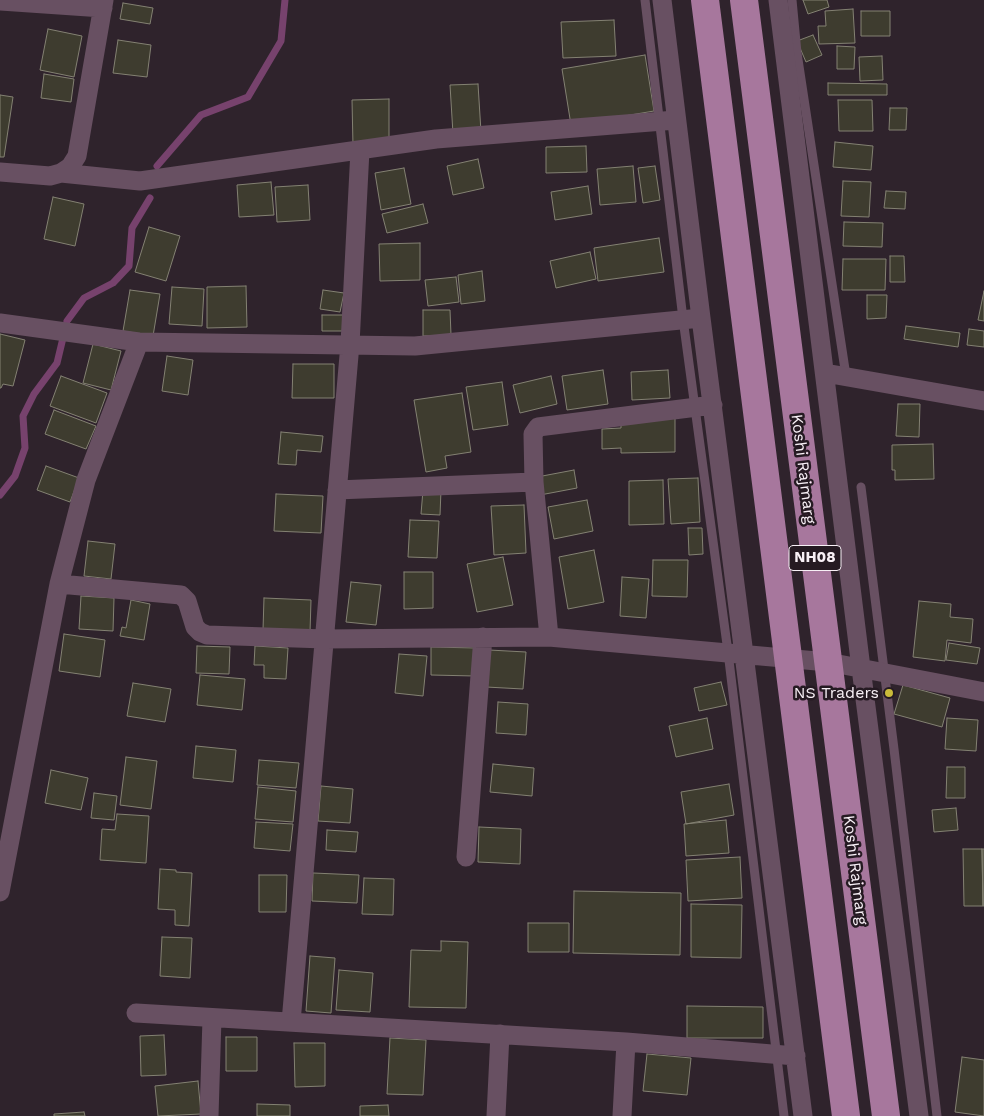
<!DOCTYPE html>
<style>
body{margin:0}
canvas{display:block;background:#2f232c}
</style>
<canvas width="984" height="1116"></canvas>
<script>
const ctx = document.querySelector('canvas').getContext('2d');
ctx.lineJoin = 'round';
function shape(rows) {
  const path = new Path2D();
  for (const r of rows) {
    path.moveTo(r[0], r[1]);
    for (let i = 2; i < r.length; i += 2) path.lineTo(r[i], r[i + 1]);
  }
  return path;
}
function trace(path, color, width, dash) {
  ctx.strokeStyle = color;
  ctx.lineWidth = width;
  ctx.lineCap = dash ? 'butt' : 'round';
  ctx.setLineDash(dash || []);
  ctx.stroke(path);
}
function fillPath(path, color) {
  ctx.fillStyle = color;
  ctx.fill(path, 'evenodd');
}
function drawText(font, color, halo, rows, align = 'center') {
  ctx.font = font + ' "Work Sans",sans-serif';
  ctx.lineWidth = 5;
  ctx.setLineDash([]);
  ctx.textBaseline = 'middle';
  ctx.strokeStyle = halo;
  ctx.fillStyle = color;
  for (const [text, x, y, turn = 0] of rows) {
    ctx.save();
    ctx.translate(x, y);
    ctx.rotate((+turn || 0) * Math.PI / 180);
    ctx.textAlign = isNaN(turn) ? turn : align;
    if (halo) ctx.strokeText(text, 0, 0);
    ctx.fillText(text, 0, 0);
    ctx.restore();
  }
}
const stream = shape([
 [157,166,201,115,248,97,281,41,285,0],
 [67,321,84,298,113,283,129,266,132,228,150,198],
 [0,495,15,476,25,448,23,416,34,394,57,363,63,338]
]);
const building = shape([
 [803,0,827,0,829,7,808,14,803,0],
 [123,3,153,8,150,24,120,19,123,3],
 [853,9,855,43,819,44,818,26,826,26,825,11,853,9],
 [861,11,890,11,890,36,861,36,861,11],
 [614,20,616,56,563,58,561,22,614,20],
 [48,29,82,36,74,77,40,70,48,29],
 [813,35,822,55,806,62,797,41,813,35],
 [118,40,151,45,147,77,113,73,118,40],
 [837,46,855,47,854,69,837,69,837,46],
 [645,55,654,111,571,125,562,69,645,55],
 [882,56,883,80,860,81,859,57,882,56],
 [44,74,74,79,71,102,41,98,44,74],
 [828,83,887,84,887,95,828,95,828,83],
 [478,84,481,132,453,134,450,85,478,84],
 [0,95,13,97,4,157,0,157,0,95],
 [389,99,389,145,353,146,352,100,389,99],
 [838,100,872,100,873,131,839,131,838,100],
 [890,108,907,108,906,130,889,130,890,108],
 [835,142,873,146,871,170,833,167,835,142],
 [586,146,587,172,546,173,546,147,586,146],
 [478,159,484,188,453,195,447,166,478,159],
 [633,166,636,202,600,205,597,169,633,166],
 [655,166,660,200,643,203,638,168,655,166],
 [404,168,411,204,381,210,375,173,404,168],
 [843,181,871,182,869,217,841,216,843,181],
 [271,182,274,215,239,217,237,185,271,182],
 [308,185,310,220,277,222,275,187,308,185],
 [588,186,592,214,555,220,551,192,588,186],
 [886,191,906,192,905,209,884,208,886,191],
 [53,197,84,204,75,246,44,239,53,197],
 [423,204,428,223,387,233,382,214,423,204],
 [844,222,883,223,882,247,843,246,844,222],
 [149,227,180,236,166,281,135,272,149,227],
 [659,238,664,272,598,281,594,248,659,238],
 [420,243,420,280,380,281,379,244,420,243],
 [590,252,596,279,556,288,550,261,590,252],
 [890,256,904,256,905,282,890,282,890,256],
 [843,259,886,259,885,290,842,290,843,259],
 [482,271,485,301,461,304,458,275,482,271],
 [456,277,459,302,428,306,425,280,456,277],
 [246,286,247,327,207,328,207,287,246,286],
 [172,287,204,289,202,326,169,324,172,287],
 [130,290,160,294,153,336,123,331,130,290],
 [323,290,344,293,340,312,320,309,323,290],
 [984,291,984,321,978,320,984,291],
 [867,295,887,295,886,318,867,319,867,295],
 [423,310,450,310,451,335,423,336,423,310],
 [322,315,343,315,343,331,322,331,322,315],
 [906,326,960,333,958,347,904,339,906,326],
 [969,329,984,331,984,347,967,345,969,329],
 [0,334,25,340,13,386,3,384,1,388,0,388,0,334],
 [93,344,121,351,111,390,83,383,93,344],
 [167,356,193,360,188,395,162,391,167,356],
 [293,364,334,364,334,398,292,398,293,364],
 [603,370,608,404,567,410,562,376,603,370],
 [668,370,670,398,632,400,631,372,668,370],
 [61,376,107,393,96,423,50,406,61,376],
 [551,376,557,404,520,413,513,385,551,376],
 [502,382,508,425,473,430,466,387,502,382],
 [462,393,471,452,445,456,447,468,426,472,414,400,462,393],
 [898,404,920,404,919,437,896,436,898,404],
 [54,410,96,426,86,449,45,434,54,410],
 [675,418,675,452,621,453,621,448,602,449,602,429,621,428,621,419,675,418],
 [281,432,323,436,321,452,297,450,296,465,278,464,281,432],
 [933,444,934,479,895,480,895,470,892,470,892,445,933,444],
 [46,466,79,478,70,502,37,490,46,466],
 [574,470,577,488,540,495,537,477,574,470],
 [698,478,700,522,671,524,668,479,698,478],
 [663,480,664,524,629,525,629,481,663,480],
 [423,490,441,490,440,515,421,514,423,490],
 [276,494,323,496,321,533,274,531,276,494],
 [587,500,593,531,554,539,548,507,587,500],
 [524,505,526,553,494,555,491,506,524,505],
 [410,520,439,521,437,558,408,557,410,520],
 [688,528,702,528,703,554,689,555,688,528],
 [88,541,115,544,111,579,84,576,88,541],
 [594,550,604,602,568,609,559,557,594,550],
 [503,557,513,605,477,612,467,564,503,557],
 [653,560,688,560,687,597,652,596,653,560],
 [404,572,433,572,433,608,404,609,404,572],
 [622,577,649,579,646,618,620,616,622,577],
 [351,582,381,585,376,625,346,622,351,582],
 [81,596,114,598,113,631,79,629,81,596],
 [264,598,311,600,310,632,263,630,264,598],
 [131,600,150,604,144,640,120,636,122,627,126,628,131,600],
 [919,601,951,604,950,617,973,619,971,643,947,640,945,661,913,657,919,601],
 [64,634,105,640,100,677,59,671,64,634],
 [949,643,980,648,977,664,946,660,949,643],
 [197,646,230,647,229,674,196,673,197,646],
 [255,646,288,648,286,679,264,678,264,665,254,665,255,646],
 [431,647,476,648,475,676,431,675,431,647],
 [489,650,526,652,523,689,486,687,489,650],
 [399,654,427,656,423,696,395,693,399,654],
 [200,675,245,679,242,710,197,705,200,675],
 [721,682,727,705,699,711,694,688,721,682],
 [133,683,171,689,165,722,127,716,133,683],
 [903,685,950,698,942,727,894,714,903,685],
 [498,702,528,704,526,735,496,733,498,702],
 [707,718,713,749,676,757,669,726,707,718],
 [947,718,978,720,976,751,945,749,947,718],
 [196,746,236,750,233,782,193,778,196,746],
 [126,757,157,761,151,809,120,805,126,757],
 [259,760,299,763,296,788,257,785,259,760],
 [493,764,534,768,532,796,490,792,493,764],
 [947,767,965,767,965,798,946,798,947,767],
 [51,770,88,778,81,810,45,803,51,770],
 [729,784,734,815,686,824,681,792,729,784],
 [321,786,353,789,350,823,318,821,321,786],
 [258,787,296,791,293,822,255,819,258,787],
 [94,793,117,796,114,820,91,818,94,793],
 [956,808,958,830,934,832,932,810,956,808],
 [117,814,149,816,146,863,100,860,102,829,115,830,117,814],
 [726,820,729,853,686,856,684,824,726,820],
 [256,822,293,824,290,851,254,848,256,822],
 [479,827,521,829,520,864,478,862,479,827],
 [327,830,358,832,356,852,326,850,327,830],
 [963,849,982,849,983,906,964,906,963,849],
 [982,849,984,849,984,906,983,906,982,849],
 [740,857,742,898,688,901,686,860,740,857],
 [160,869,176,870,176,872,192,873,189,926,175,925,175,910,158,909,160,869],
 [313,873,359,875,357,903,312,901,313,873],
 [259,875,287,875,286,912,259,912,259,875],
 [364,878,394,879,393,915,362,914,364,878],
 [574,891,681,893,680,955,573,953,574,891],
 [691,904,742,905,741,958,691,957,691,904],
 [528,923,569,923,569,952,528,952,528,923],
 [162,937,192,938,190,978,160,976,162,937],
 [441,941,468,942,466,1008,409,1007,411,950,441,951,441,941],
 [310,956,335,958,331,1013,306,1011,310,956],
 [339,970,373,973,370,1012,336,1010,339,970],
 [687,1006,763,1007,763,1038,687,1038,687,1006],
 [164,1035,166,1075,141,1076,140,1036,164,1035],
 [226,1037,257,1037,257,1071,226,1071,226,1037],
 [390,1038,426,1040,423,1095,387,1094,390,1038],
 [294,1043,325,1043,325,1086,295,1087,294,1043],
 [647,1054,691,1058,687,1095,643,1091,647,1054],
 [962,1057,984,1060,984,1116,955,1112,962,1057],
 [198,1081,201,1114,158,1116,155,1086,198,1081],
 [257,1104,290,1105,290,1116,257,1116,257,1104],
 [388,1105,389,1116,360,1116,360,1106,388,1105],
 [84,1112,85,1116,54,1116,54,1114,84,1112]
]);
const service = shape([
 [645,0,683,319,728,652,784,1116],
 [792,0,797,53,846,376],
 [861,487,894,749,937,1116]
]);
const minor = shape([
 [662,0,701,318,803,1116],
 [778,0,861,668,919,1116],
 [0,1,103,8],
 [0,172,50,176,61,173,70,167,77,156,104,0],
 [61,173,140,181,436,139,676,120],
 [0,323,139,342,415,346,701,318],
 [825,373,984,401],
 [337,490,534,482],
 [59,584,181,595,187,601,195,627,200,632,207,635,325,639,549,637,828,662,984,692],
 [549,637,534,482,533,434,538,427,713,405],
 [466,857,483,637],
 [0,892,59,584,86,480,139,342],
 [136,1013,626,1042,796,1056],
 [291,1022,350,344,360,150],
 [209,1116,212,1018],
 [496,1116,500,1034],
 [622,1116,626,1042]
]);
const primary = shape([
 [705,0,846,1116],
 [744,0,886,1116]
]);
const markers = [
 [889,693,5,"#caba3a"]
];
const shields = [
 [815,558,52]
];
const shieldNames = [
 ["NH08",815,558]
];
const streetNames = [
 ["Koshi Rajmarg",803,469,83],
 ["Koshi Rajmarg",855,870,83]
];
const poiNames = [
 ["NS Traders",879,693]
];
trace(stream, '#77426d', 7);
fillPath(building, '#3e3c2f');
trace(building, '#838172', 1);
trace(service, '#685062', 9);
trace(minor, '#685062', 19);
trace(primary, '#a7779d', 28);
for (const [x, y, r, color] of markers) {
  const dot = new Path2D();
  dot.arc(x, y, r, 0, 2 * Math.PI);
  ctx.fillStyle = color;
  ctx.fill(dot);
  trace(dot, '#251a22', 2);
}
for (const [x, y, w] of shields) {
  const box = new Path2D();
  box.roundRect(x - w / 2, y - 12.5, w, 25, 4);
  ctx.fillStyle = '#251a22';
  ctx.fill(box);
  trace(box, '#f8f0f6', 1);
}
drawText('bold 15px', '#f8f0f6', null, shieldNames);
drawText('16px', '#f8f0f6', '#251a22', streetNames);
drawText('16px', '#f8f0f6', '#251a22', poiNames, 'right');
</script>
